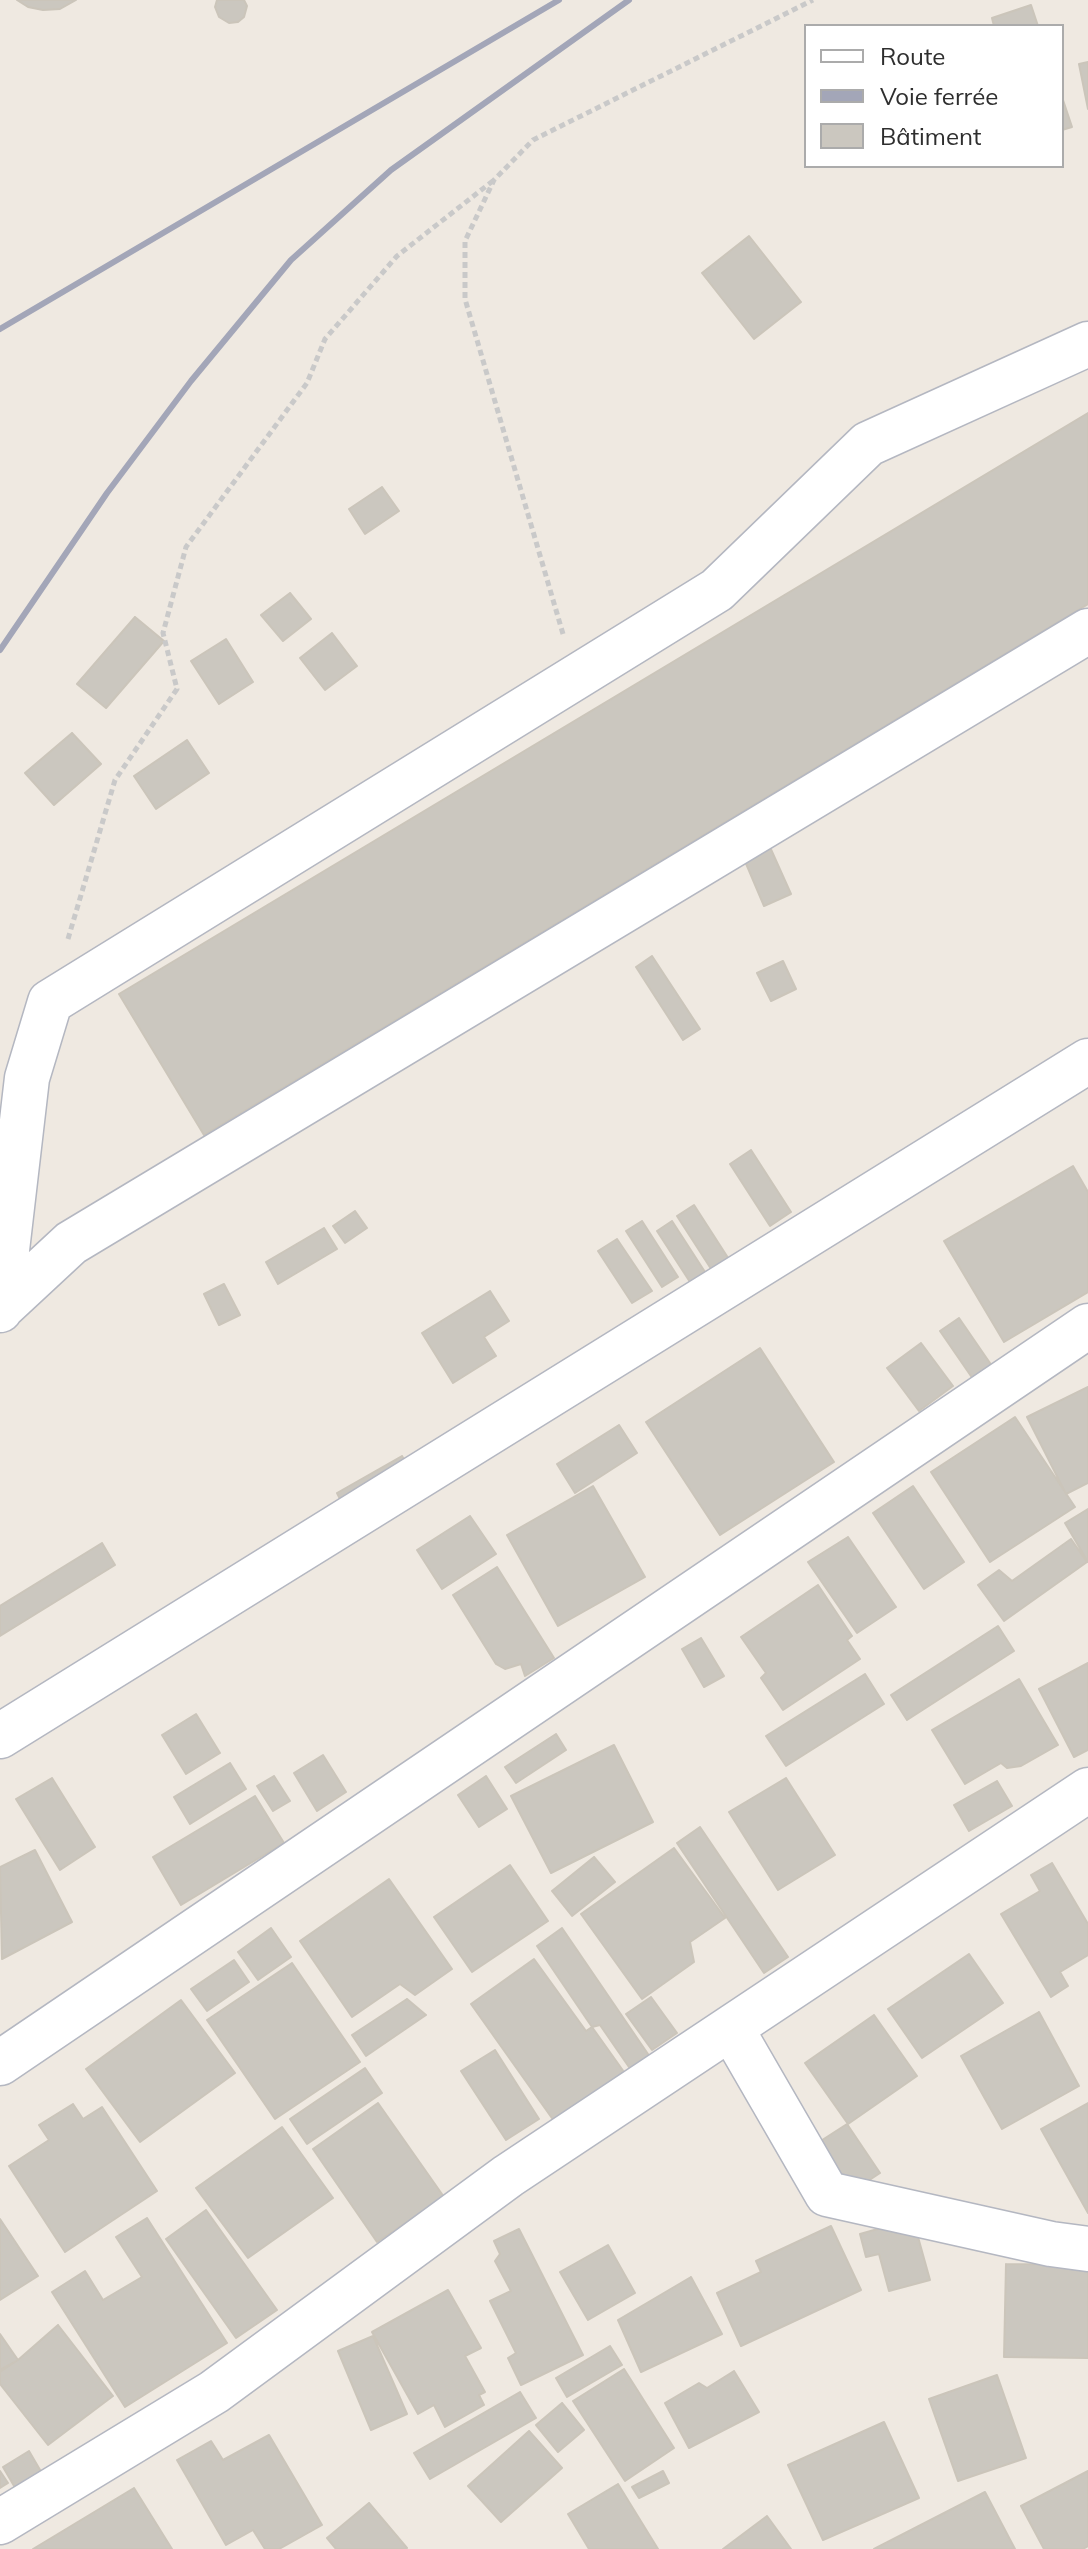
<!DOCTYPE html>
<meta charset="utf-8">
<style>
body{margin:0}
#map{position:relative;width:1088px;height:2549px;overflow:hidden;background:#efe9e1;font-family:Mulish,sans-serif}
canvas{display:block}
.legend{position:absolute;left:804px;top:24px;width:260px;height:144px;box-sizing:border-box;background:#fff;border:2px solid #ababab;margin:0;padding:10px 14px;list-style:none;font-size:24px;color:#2e2e2e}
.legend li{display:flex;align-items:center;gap:16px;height:40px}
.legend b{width:40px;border:2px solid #ababab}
</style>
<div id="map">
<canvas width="1088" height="2549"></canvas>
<ul class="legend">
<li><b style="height:10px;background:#fff"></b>Route</li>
<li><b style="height:10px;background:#a3a6b8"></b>Voie ferrée</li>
<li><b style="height:22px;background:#cbc7bf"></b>Bâtiment</li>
</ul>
</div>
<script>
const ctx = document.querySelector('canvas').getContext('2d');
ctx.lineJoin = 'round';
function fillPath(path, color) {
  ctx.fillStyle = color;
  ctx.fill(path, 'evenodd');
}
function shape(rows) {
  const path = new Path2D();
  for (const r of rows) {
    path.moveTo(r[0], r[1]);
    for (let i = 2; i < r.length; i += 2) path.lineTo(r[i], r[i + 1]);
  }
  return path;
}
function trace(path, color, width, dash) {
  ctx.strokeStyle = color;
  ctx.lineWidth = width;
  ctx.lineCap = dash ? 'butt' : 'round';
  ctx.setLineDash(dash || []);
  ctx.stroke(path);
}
const building = shape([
 [17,0,76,0,60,9,43,10,28,7,17,0],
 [217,0,244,0,247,6,244,17,238,22,229,23,219,17,215,7,217,0],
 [1031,5,1038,26,994,26,992,18,1031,5],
 [1088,62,1088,109,1079,64,1088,62],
 [1062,97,1072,127,1062,130,1062,97],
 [749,236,801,302,754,339,702,273,749,236],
 [1088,413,1088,604,204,1135,119,994,1088,413],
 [382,487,399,511,365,534,349,509,382,487],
 [290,593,311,619,283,641,261,615,290,593],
 [135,617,164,641,106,708,77,684,135,617],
 [332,633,357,666,325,690,300,658,332,633],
 [226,639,253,682,219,704,191,661,226,639],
 [72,733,101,764,54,805,25,773,72,733],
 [187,740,209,773,156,809,134,776,187,740],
 [765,836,791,894,764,906,739,847,765,836],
 [652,956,700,1029,683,1040,636,967,652,956],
 [783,961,796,989,771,1001,757,973,783,961],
 [751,1150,791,1212,770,1226,730,1164,751,1150],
 [1073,1166,1088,1192,1088,1292,1004,1342,944,1241,1073,1166],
 [694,1205,732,1264,715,1275,677,1216,694,1205],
 [355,1211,367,1228,345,1243,333,1226,355,1211],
 [642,1221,678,1277,662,1287,626,1231,642,1221],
 [672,1221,705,1272,690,1282,657,1231,672,1221],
 [324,1228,337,1249,278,1284,266,1262,324,1228],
 [617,1239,652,1291,632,1303,598,1251,617,1239],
 [224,1284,240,1315,219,1325,204,1294,224,1284],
 [490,1291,509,1321,484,1337,496,1356,453,1383,422,1333,490,1291],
 [959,1318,992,1366,973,1379,940,1331,959,1318],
 [921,1343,953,1386,919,1411,887,1368,921,1343],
 [760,1348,834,1462,720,1535,646,1422,760,1348],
 [1088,1387,1088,1483,1066,1494,1027,1417,1088,1387],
 [1015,1417,1075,1507,990,1562,931,1472,1015,1417],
 [619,1425,637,1453,575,1493,557,1464,619,1425],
 [402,1456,411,1471,345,1509,337,1493,402,1456],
 [593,1486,645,1577,558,1626,507,1535,593,1486],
 [913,1486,964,1562,924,1589,873,1513,913,1486],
 [1088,1509,1088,1562,1065,1523,1088,1509],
 [470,1516,496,1554,442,1589,417,1550,470,1516],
 [848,1537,896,1607,857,1633,808,1562,848,1537],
 [1071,1539,1087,1562,1004,1621,978,1585,999,1570,1012,1581,1071,1539],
 [102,1543,115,1565,0,1636,0,1606,102,1543],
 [497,1567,554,1658,525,1676,521,1664,505,1669,496,1664,453,1595,497,1567],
 [818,1585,852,1636,847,1640,860,1659,783,1710,761,1678,766,1673,741,1637,818,1585],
 [998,1626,1014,1651,907,1720,891,1695,998,1626],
 [701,1638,724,1676,704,1687,682,1649,701,1638],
 [1088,1663,1088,1750,1074,1757,1039,1689,1088,1663],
 [865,1674,884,1704,786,1766,766,1736,865,1674],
 [1019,1679,1058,1745,1021,1766,1007,1768,1001,1763,965,1784,932,1730,1019,1679],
 [196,1714,220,1753,186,1774,162,1735,196,1714],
 [556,1734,566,1750,516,1783,505,1767,556,1734],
 [614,1745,653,1822,551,1873,511,1796,614,1745],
 [323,1755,346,1792,317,1811,294,1773,323,1755],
 [230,1763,246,1789,190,1824,174,1797,230,1763],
 [274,1776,290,1801,273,1811,257,1786,274,1776],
 [486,1776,507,1809,479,1827,458,1795,486,1776],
 [52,1778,95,1847,60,1870,16,1799,52,1778],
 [786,1778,835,1855,778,1890,729,1812,786,1778],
 [997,1781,1012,1806,969,1831,954,1805,997,1781],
 [255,1796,284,1843,181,1905,153,1857,255,1796],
 [700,1827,788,1957,764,1973,677,1843,700,1827],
 [674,1848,725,1918,690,1942,694,1962,642,1999,581,1914,674,1848],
 [35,1850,72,1922,2,1959,0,1867,35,1850],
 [594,1857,615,1882,572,1916,552,1891,594,1857],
 [1052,1863,1088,1924,1088,1955,1060,1972,1068,1986,1051,1997,1001,1914,1040,1891,1031,1875,1052,1863],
 [510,1865,548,1921,472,1972,434,1917,510,1865],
 [389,1879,452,1969,415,1995,400,1984,352,2017,300,1941,389,1879],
 [271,1928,291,1957,258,1980,238,1952,271,1928],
 [562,1928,650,2057,631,2070,600,2025,592,2027,537,1946,562,1928],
 [969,1954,1003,2003,922,2058,888,2009,969,1954],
 [534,1959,586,2031,592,2027,624,2072,554,2121,471,2004,534,1959],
 [234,1960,249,1982,207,2011,191,1989,234,1960],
 [292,1963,360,2062,275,2119,207,2020,292,1963],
 [651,1997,677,2033,652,2050,626,2014,651,1997],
 [407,1999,426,2015,366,2056,352,2035,407,1999],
 [181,2000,235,2073,140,2142,86,2069,181,2000],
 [1039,2012,1079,2086,1002,2129,961,2056,1039,2012],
 [874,2015,917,2076,848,2124,805,2063,874,2015],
 [495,2050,539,2119,506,2140,461,2071,495,2050],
 [365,2068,382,2093,307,2144,290,2119,365,2068],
 [378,2103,444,2197,377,2242,313,2149,378,2103],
 [1088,2103,1088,2213,1041,2129,1088,2103],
 [73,2104,83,2119,102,2107,157,2191,65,2252,9,2166,49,2140,39,2125,73,2104],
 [847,2124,880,2173,850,2193,816,2144,847,2124],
 [282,2127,333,2198,248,2258,196,2188,282,2127],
 [206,2210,277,2310,236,2338,166,2239,206,2210],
 [147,2218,227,2343,125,2407,52,2292,85,2271,103,2300,142,2277,116,2237,147,2218],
 [0,2219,38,2276,0,2300,0,2219],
 [913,2219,930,2280,889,2291,879,2254,866,2257,860,2234,913,2219],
 [831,2226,861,2290,741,2346,717,2293,761,2272,756,2261,831,2226],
 [519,2229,583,2355,521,2385,508,2358,516,2353,490,2301,511,2291,495,2261,500,2254,494,2241,519,2229],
 [608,2245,635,2293,588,2320,560,2272,608,2245],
 [1006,2264,1088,2265,1088,2358,1004,2357,1006,2264],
 [691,2277,722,2334,641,2372,618,2320,691,2277],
 [448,2290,481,2348,465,2356,485,2392,479,2395,484,2405,445,2427,434,2405,418,2414,372,2332,448,2290],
 [58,2325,113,2396,48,2445,0,2384,0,2370,18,2360,58,2325],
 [0,2334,18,2360,0,2372,0,2334],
 [373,2336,407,2414,371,2430,338,2351,373,2336],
 [610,2346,622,2365,567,2397,556,2378,610,2346],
 [624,2369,674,2448,625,2481,573,2401,624,2369],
 [734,2371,759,2412,689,2448,665,2403,699,2383,707,2388,734,2371],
 [997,2375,1026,2458,958,2481,929,2399,997,2375],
 [520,2392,536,2418,430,2479,414,2453,520,2392],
 [562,2403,584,2430,558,2452,536,2425,562,2403],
 [884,2422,919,2498,823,2540,788,2465,884,2422],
 [529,2431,562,2468,501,2522,468,2486,529,2431],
 [269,2435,322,2525,279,2549,265,2549,253,2530,226,2545,177,2460,211,2441,223,2460,269,2435],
 [29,2451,43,2475,17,2491,3,2467,29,2451],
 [0,2471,8,2483,0,2488,0,2471],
 [663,2471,669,2483,639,2498,632,2487,663,2471],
 [1088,2471,1088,2546,1083,2549,1044,2549,1021,2506,1088,2471],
 [618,2484,658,2549,589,2549,568,2514,618,2484],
 [134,2488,172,2549,33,2549,134,2488],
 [985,2492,1015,2549,874,2549,985,2492],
 [369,2503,407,2548,406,2549,336,2549,327,2538,369,2503],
 [767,2516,791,2549,723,2549,767,2516]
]);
const path = shape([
 [563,634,465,299,465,241,494,180,533,140,813,0],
 [68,939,115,780,177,689,163,633,186,547,307,383,325,339,397,256,494,180]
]);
const minor = shape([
 [1,1308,71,1243,1088,631],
 [0,1310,27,1078,50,1002,717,590,868,444,1088,344],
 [0,1736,1088,1061],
 [731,2028,827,2194,1051,2244,1088,2249],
 [0,2063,1088,1326],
 [0,2522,214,2392,508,2176,1088,1790]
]);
const rail = shape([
 [0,329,559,0],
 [0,650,107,493,191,381,291,260,391,170,629,0]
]);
fillPath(building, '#cbc7bf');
trace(building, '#cbc5ba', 2);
trace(minor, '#b4b7c1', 47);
trace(path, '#c9c9c9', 5, [6, 4]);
trace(minor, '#fff', 44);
trace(rail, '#a3a6b8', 6);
</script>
